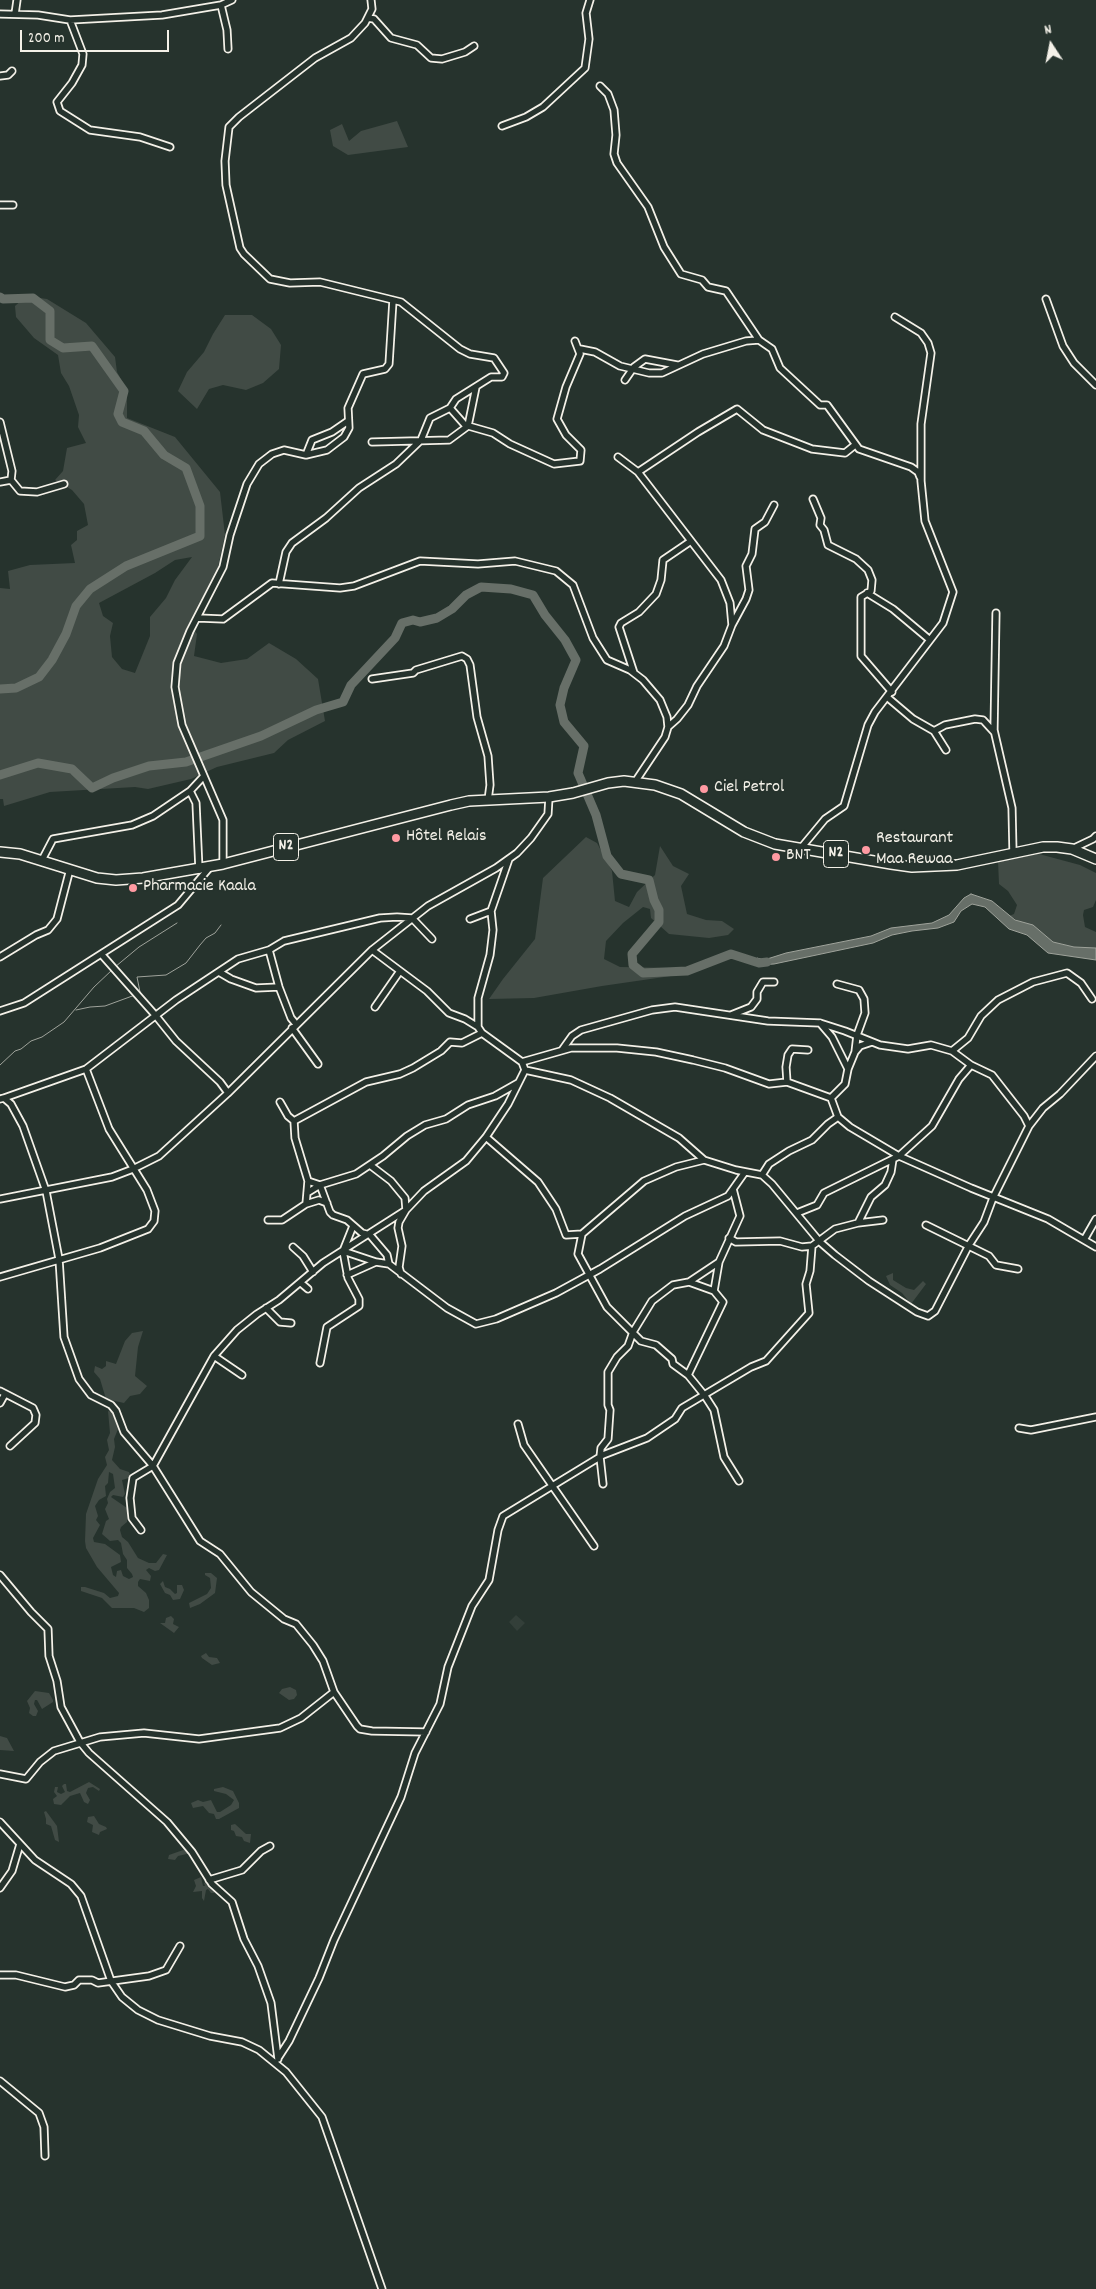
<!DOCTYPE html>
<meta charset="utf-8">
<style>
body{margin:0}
#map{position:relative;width:1096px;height:2289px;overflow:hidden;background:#26332d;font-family:Dekko,sans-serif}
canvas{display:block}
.north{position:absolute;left:1026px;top:20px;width:50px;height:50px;-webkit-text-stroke:4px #26332d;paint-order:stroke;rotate:349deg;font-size:14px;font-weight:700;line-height:20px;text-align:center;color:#f4f1e8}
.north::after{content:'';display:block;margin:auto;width:18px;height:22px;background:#f4f1e8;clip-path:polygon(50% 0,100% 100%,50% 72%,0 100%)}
.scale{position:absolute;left:20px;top:30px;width:149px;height:22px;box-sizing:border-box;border:2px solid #f4f1e8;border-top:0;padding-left:6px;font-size:15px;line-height:18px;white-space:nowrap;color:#f4f1e8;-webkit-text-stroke:4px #26332d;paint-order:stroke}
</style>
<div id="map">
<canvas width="1096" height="2289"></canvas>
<div class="north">N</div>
<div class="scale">200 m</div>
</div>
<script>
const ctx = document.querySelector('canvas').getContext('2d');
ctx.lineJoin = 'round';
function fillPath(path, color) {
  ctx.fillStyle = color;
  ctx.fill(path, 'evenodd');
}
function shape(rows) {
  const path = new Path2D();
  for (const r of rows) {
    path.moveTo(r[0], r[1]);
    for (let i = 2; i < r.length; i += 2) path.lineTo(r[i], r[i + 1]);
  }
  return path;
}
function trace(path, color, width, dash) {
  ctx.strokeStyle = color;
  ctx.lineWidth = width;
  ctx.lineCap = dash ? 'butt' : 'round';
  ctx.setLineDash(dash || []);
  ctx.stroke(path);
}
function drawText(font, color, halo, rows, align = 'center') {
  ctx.font = font + ' Dekko,sans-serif';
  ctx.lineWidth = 4;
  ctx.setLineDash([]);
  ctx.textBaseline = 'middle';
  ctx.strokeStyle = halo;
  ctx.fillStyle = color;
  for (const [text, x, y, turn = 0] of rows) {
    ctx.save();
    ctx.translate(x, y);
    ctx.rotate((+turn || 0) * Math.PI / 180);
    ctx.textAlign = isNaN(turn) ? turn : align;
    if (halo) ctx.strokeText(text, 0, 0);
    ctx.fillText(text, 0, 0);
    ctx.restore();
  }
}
const built = shape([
 [516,1615,525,1623,517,1631,509,1622]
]);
const green = shape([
 [397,121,408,147,348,155,333,146,330,130,342,124,349,141,361,131],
 [26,296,47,299,86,323,115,357,117,372,127,390,127,418,175,437,220,492,225,535,218,567,199,612,191,625,197,634,194,656,221,663,247,659,269,643,296,659,318,679,325,721,288,740,274,753,217,767,191,779,148,789,135,787,50,792,4,806,3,799,0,799,0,588,10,589,8,571,30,565,75,563,71,545,77,540,77,531,88,525,84,504,72,490,55,480,63,471,67,448,86,443,78,427,79,415,69,386,61,373,58,355,34,338,16,317,15,306],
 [192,557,175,580,166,598,150,617,150,636,135,673,122,669,112,657,110,636,113,623,103,616,99,603,155,573,175,560],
 [225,315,252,315,271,329,281,345,279,369,263,383,246,390,223,385,209,389,197,409,178,391,187,372,204,352,213,334],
 [586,837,597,843,612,871,615,901,629,907,637,892,655,875,660,846,673,866,689,874,681,886,687,914,706,920,722,921,734,929,728,935,709,938,669,934,651,918,650,909,643,907,623,923,606,941,604,959,620,967,674,968,671,976,602,986,534,998,489,999,503,979,535,939,543,878],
 [1039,854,1080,865,1096,873,1096,900,1093,907,1084,910,1083,915,1085,927,1096,932,1096,948,1074,947,1053,942,1042,933,1009,916,1014,914,1017,905,1008,891,999,884,998,861],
 [893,1273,893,1280,906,1288,914,1290,923,1281,926,1284,911,1304,902,1293,890,1285,886,1276],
 [143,1331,138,1347,135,1376,147,1386,140,1394,130,1396,124,1403,106,1399,100,1379,94,1372,95,1366,102,1369,106,1366,106,1361,116,1364,125,1341,132,1333],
 [108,1411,112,1412,118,1429,114,1439,115,1447,112,1460,120,1469,129,1472,130,1475,129,1478,122,1480,125,1494,123,1497,113,1495,111,1497,127,1508,127,1522,121,1527,120,1530,122,1537,128,1542,138,1558,149,1563,156,1563,163,1554,167,1555,159,1570,155,1571,149,1568,146,1570,151,1576,150,1581,140,1579,138,1582,138,1586,146,1593,149,1600,149,1608,144,1612,134,1608,112,1608,102,1598,81,1591,81,1587,85,1587,104,1593,110,1598,118,1596,119,1593,97,1567,86,1548,85,1541,86,1514,98,1479,107,1465,105,1457,109,1450,107,1440,110,1433],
 [109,1472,113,1474,115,1488,110,1492,107,1499,108,1503,105,1509,109,1519,106,1521,102,1534,110,1541,118,1540,121,1543,123,1554,127,1560,127,1568,132,1574,133,1577,129,1579,123,1576,121,1570,117,1571,116,1577,113,1575,111,1567,121,1562,120,1555,105,1544,94,1542,93,1538,100,1525,96,1520,98,1516,95,1506,99,1500,106,1496,105,1486,108,1483],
 [205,1573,211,1573,217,1578,215,1593,200,1604,190,1608,189,1603,207,1594,211,1588,210,1578,205,1575],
 [163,1581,165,1587,170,1589,175,1594,177,1593,177,1585,182,1585,184,1590,180,1599,173,1600,170,1595,165,1593,160,1584],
 [171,1616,174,1619,173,1624,179,1627,174,1633,160,1623,165,1623,166,1618],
 [206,1653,209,1657,217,1658,220,1663,212,1665,202,1658,201,1656],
 [290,1687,296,1690,297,1695,294,1699,289,1700,279,1693,282,1689],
 [35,1691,49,1693,53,1700,53,1702,42,1709,37,1700,35,1700,34,1704,38,1711,36,1716,33,1716,29,1713,30,1708,27,1701],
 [0,1736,7,1738,14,1751,0,1750],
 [89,1782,100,1789,99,1791,93,1787,88,1788,86,1793,90,1800,88,1804,84,1802,80,1793,70,1796,61,1805,54,1804,53,1799,57,1796,54,1792,55,1787,58,1787,57,1792,61,1794,65,1792,62,1786,64,1784,66,1784,67,1791,70,1792],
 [223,1787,233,1791,239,1803,239,1808,219,1819,216,1819,214,1814,209,1813,203,1806,193,1808,191,1803,198,1800,203,1802,211,1800,217,1812,220,1812,231,1805,234,1800,226,1794,214,1791,214,1789],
 [46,1811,57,1826,59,1842,55,1840,51,1826,46,1824,46,1819,44,1812],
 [94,1816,99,1824,106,1827,107,1829,100,1832,99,1835,92,1832,93,1825,87,1822,88,1817],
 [235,1824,246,1834,251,1834,250,1843,244,1841,242,1837,236,1836,234,1831,231,1830,231,1825],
 [186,1849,191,1853,178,1856,175,1860,168,1859,169,1855],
 [201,1877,203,1886,205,1886,204,1883,208,1882,214,1891,214,1893,211,1893,208,1889,206,1890,204,1901,202,1898,202,1891,193,1892,196,1886,194,1880]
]);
const water = shape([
 [971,894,992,901,1015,920,1033,925,1053,942,1074,947,1096,948,1096,960,1048,953,1027,935,1009,929,985,907,972,904,961,911,954,922,938,928,912,931,892,935,873,943,774,964,756,965,757,958,764,960,786,953,871,936,891,928,932,923,949,915,964,898,971,894]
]);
const stream = shape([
 [115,967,139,947,177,923],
 [138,994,140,992,137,977,166,975,186,963,200,945,206,938,215,933,221,925],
 [76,1010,90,1007,105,1006,135,995],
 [0,1065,15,1051,21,1049,31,1041,42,1037,64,1022,94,987,112,970]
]);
const river = shape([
 [0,297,3,299,33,298,50,311,50,340,63,348,92,346,124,391,118,414,122,422,144,431,164,455,186,468,200,506,200,536,126,566,90,589,76,606,66,634,52,660,39,677,16,688,0,689],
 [0,775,38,763,72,769,92,788,113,778,149,766,186,762,261,736,316,710,343,702,351,685,395,638,402,623,413,620,420,622,437,618,452,609,466,595,481,587,511,589,533,595,545,615,565,640,576,660,564,688,560,705,564,722,584,746,578,773,596,815,607,856,621,874,649,880,654,900,659,910,659,922,632,954,633,965,643,973,687,971,731,954,759,963,767,962]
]);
const minor = shape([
 [221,5,227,30,228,49],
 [0,14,38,15,70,20,162,15,221,5,232,0],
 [15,14,17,0],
 [368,18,374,19,391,38,417,45,431,58,442,59,465,52,474,46],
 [70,20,83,54,82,65,72,83,57,102,60,111,90,130,140,137,170,147],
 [0,76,8,75,12,71],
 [600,86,608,94,614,110,616,135,614,154,617,163,648,207,664,247,681,274,702,280,708,287,726,291,759,340,772,349,780,368,820,405,827,405,859,449,911,467,918,472,920,477],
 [502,126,526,117,543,107,585,68,589,39,586,13,590,0],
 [0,205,13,205],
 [1046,299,1063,346,1074,363,1096,385],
 [580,349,595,352,620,366,649,373,662,373,703,354,746,341,759,340],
 [625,380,634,367,645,359,677,365],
 [450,408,465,425,493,433,510,444,554,464,580,461,581,450,566,435,557,419,566,387,580,354,575,341],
 [0,422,12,471,11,480,20,491,37,492,64,484],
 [372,442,449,440,468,426,476,387],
 [306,455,312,440,332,432,348,421],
 [618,457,638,472,721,580,730,603,732,625],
 [638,472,698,432,737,409,763,430,812,449,845,453,855,445],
 [0,482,11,480],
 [813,499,821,518,820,525,824,530,828,545,856,559,868,570,872,580,871,591,861,597,861,656,892,692],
 [279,584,286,552,292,543,326,518,359,488,396,464,421,440,430,418,450,408,456,399,491,377,502,377,504,373,494,358,470,354,460,349,401,302,320,282,290,283,270,279,244,254,240,248,226,185,225,161,229,127,239,117,315,58,351,38,365,23,372,9,371,0],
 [867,593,893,609,930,640],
 [996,613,994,730,1012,808,1013,853],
 [198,618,223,619,272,583,340,588,354,586,420,561,478,564,515,561,556,571,573,585,593,638,607,660,630,670,643,680,660,700,667,717,668,727,665,737,635,782],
 [634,673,619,627,621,623,639,612,656,594,661,580,663,560,691,541],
 [372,679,413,673,416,670,462,656,467,659,470,665,477,717,488,756,490,785,488,800],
 [887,697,913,719,934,731,946,750],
 [668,727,677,719,688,705,697,686,724,646,732,625,746,599,749,590,746,566,752,554,755,529,765,522,774,505],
 [934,731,945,725,975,719,983,720,994,732],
 [190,791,196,803,199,870],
 [801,848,825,819,844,806,868,725,875,712,943,623,953,592,925,521,921,481,921,424,931,353,928,343,921,333,895,317],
 [1072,849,1093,839,1096,836],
 [42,860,53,839,132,825,153,816,190,791,203,777],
 [223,864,223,820,182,725,175,687,177,663,190,631,223,567,230,535,247,484,259,464,272,454,284,450,306,455,327,450,344,437,349,428,348,408,363,374,385,369,389,364,393,300],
 [470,919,491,911],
 [269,950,279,987,291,1018,296,1024],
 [372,950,427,991,449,1013,465,1019,478,1027,482,1033,522,1062,525,1070,571,1080,610,1098,679,1138,704,1160,736,1170,762,1175,772,1184,820,1242,835,1255,869,1281,917,1312,928,1316,935,1311,969,1245,984,1222,993,1198,1029,1126,1024,1116,992,1075,971,1065,952,1051,931,1045,908,1049,880,1045,845,1031,820,1023,768,1021,675,1007,652,1010,581,1030,572,1036,562,1050],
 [102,955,156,1016,176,1041,220,1082,228,1093],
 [0,957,36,935,48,930,57,919,70,869],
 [219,972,231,979,256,988,279,987],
 [837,984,859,990,864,999,865,1013,857,1035,855,1052],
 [375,1007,400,971],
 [0,1011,24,1003,178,905,210,867],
 [731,1015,751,1007,757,999,757,992,763,982,774,982],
 [820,1023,832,1037,848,1069],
 [478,1027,478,998,490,955,493,930,491,911,509,859],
 [292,1028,318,1064],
 [952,1051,968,1038,981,1016,998,1000,1033,982,1067,973,1081,983,1092,999],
 [522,1062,571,1048,617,1048,656,1052,693,1060,725,1068,769,1084,787,1082,831,1098,838,1117,850,1127,899,1156,971,1188,1048,1219,1096,1247],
 [787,1082,786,1067,788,1055,792,1049,808,1050],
 [4,1098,86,1069,176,1000,238,959,269,950,284,941,380,918,397,917,412,918,432,939],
 [831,1098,845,1084,848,1069,855,1052,860,1046,872,1042],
 [0,1099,4,1098,11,1104,23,1126,46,1191,59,1259,64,1337,79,1379,91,1395,111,1405,116,1411,124,1432,153,1466,200,1541,220,1554,251,1592,284,1619,296,1624,313,1645,323,1661,334,1692,357,1726,360,1729,372,1731,426,1732],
 [280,1102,288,1116,294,1121,295,1138,308,1181],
 [294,1121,366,1082,400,1074,413,1068,441,1051,450,1042,462,1043,482,1033],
 [1029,1126,1043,1108,1060,1094,1096,1056],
 [486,1137,538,1182,556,1209,566,1235,582,1234],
 [704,1160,676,1167,644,1181,582,1234,578,1254,607,1307,641,1341,656,1345,672,1359,673,1364,688,1375,705,1396,714,1410,724,1457,739,1481],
 [370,1165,391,1181,405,1198,406,1210,399,1222,398,1228,402,1246,399,1267,401,1274],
 [762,1175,769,1164,789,1151,812,1140,828,1124,838,1117],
 [0,1199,112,1177,133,1169,159,1156,228,1093,372,950,428,906,496,868,517,853,531,838,548,814,549,797],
 [306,1204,308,1181,320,1185,307,1193],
 [797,1213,817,1205,824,1193,899,1156,932,1126,959,1079,971,1065],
 [268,1220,282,1220,306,1204,319,1200,327,1203],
 [858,1223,871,1197,885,1185,891,1172,893,1159],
 [926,1225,989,1256,996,1265,1018,1269],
 [729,1238,736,1242,780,1241,802,1247,812,1246],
 [1084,1240,1096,1219],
 [293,1247,303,1256,313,1272],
 [343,1251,376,1262],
 [389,1264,387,1255,370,1235,362,1233,347,1220,333,1215,330,1212,320,1185,356,1174,383,1156,407,1136,425,1125,446,1119,468,1105,495,1096,518,1083],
 [347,1275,376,1262,389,1264,447,1308,476,1324,496,1319,556,1293,600,1269,685,1216,728,1196,733,1189],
 [0,1277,100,1248,148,1229,154,1221,155,1211,147,1190,109,1129,86,1069],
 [689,1282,714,1291],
 [301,1283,308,1289],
 [266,1308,280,1322,291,1323],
 [214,1356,242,1375],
 [320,1363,327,1327,359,1306,359,1299,348,1278,343,1251,353,1226],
 [688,1375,723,1302,714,1291,719,1262,740,1216,733,1189,745,1172],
 [0,1391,33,1408,36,1415,35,1423,10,1446],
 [0,1403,5,1394],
 [518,1424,524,1445,594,1546],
 [1019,1428,1031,1430,1096,1417],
 [603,1484,600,1457,601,1448,608,1439,610,1410,608,1405,608,1372,617,1357,628,1346,633,1332,652,1301,673,1285,689,1282,719,1262],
 [141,1530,132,1518,130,1498,133,1478,153,1466,214,1356,237,1330,257,1314,279,1300,323,1263,406,1210,424,1191,466,1161,486,1137,508,1104,525,1070],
 [0,1575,31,1612,48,1629,49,1656,57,1681,61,1707,80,1742,89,1753,167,1822,192,1852,212,1884,232,1902,244,1939,258,1966,271,2003,278,2059],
 [0,1774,26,1779,40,1762,54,1751,100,1737,144,1733,199,1739,280,1728,301,1718,334,1692],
 [0,1822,35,1860,71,1884,81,1896,111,1981,122,1997,138,2010,158,2020,210,2036,242,2042,259,2050,286,2072,322,2117,382,2289],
 [209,1880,242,1870,261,1851,270,1846],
 [0,1888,12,1871,20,1844],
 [0,1975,16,1975,65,1987,74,1985,79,1980,92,1980,98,1983,149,1976,166,1970,180,1946],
 [278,2058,289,2041,319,1978,334,1940,401,1797,415,1753,440,1704,448,1667,472,1606,489,1580,498,1530,503,1516,603,1455,647,1438,675,1419,682,1408,751,1367,766,1361,809,1313,806,1284,810,1271,812,1246,835,1229,858,1223,883,1220],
 [0,2081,39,2113,44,2127,45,2156]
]);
const highway = shape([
 [0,852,20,854,97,878,116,880,143,878,223,864,451,805,469,801,549,797,573,793,608,783,624,781,655,785,681,794,744,832,775,844,891,864,912,867,957,865,1043,847,1057,847,1072,849,1096,859]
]);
const markers = [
 [704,789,5,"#ff9aa2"],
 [396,838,5,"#ff9aa2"],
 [866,850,5,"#ff9aa2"],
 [776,857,5,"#ff9aa2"],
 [133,888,5,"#ff9aa2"]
];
const shields = [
 [286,847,25],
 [836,854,25]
];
const shieldNames = [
 ["N2",286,847],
 ["N2",836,854]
];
const poiNames = [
 ["Ciel Petrol",714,789],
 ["Hôtel Relais",406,838],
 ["Restaurant",876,840],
 ["Maa Rewaa",876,861],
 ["BNT",786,857],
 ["Pharmacie Kaala",143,888]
];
fillPath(built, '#333f39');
fillPath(green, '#414b45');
fillPath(water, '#676f68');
trace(water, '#9fa39b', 1);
trace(stream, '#9fa39b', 1);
trace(river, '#676f68', 9);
trace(minor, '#f4f1e8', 9);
trace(highway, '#f4f1e8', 12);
trace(minor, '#26332d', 5.5);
trace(highway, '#26332d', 9);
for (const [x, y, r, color] of markers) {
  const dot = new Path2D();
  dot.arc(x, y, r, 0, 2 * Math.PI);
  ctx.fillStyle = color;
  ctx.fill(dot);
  trace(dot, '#26332d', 2);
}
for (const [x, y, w] of shields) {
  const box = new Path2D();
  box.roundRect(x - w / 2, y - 13.5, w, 27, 4);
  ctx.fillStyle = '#26332d';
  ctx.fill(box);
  trace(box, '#f4f1e8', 1);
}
drawText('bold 16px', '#f4f1e8', null, shieldNames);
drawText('18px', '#f4f1e8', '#26332d', poiNames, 'left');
</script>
